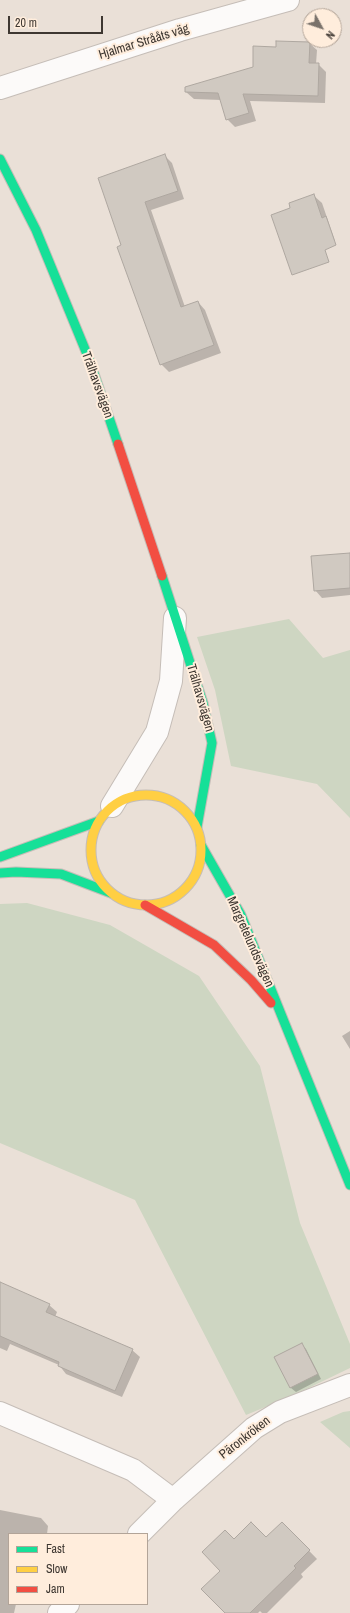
<!DOCTYPE html>
<meta charset="utf-8">
<style>
body{margin:0}
#map{position:relative;width:350px;height:1613px;overflow:hidden;background:#eae0d7;font-family:"Archivo Narrow",sans-serif}
canvas{display:block}
.legend{position:absolute;left:8px;top:1533px;width:140px;height:72px;box-sizing:border-box;background:#ffeddc;border:1px solid #b2a498;margin:0;padding:5px 7px;list-style:none;font-size:12px;color:#3e3731}
.legend li{display:flex;align-items:center;gap:8px;height:20px}
.legend b{width:20px;border:1px solid #b2a498}
.north{position:absolute;left:302px;top:8px;width:40px;height:40px;box-sizing:border-box;background:#ffeddc;border:1px solid #b2a498;border-radius:50%;rotate:130deg;font-size:11px;font-weight:700;line-height:16px;text-align:center;color:#3e3731}
.north::after{content:'';display:block;margin:auto;width:14px;height:18px;background:#7a726b;clip-path:polygon(50% 0,100% 100%,50% 72%,0 100%)}
.scale{position:absolute;left:8px;top:16px;width:95px;height:18px;box-sizing:border-box;border:2px solid #3e3731;border-top:0;padding-left:5px;font-size:12px;line-height:14px;white-space:nowrap;color:#3e3731;-webkit-text-stroke:3px #ffeddc;paint-order:stroke}
</style>
<div id="map">
<canvas width="350" height="1613"></canvas>
<ul class="legend">
<li><b style="height:5px;background:#16e098"></b>Fast</li>
<li><b style="height:5px;background:#ffcf43"></b>Slow</li>
<li><b style="height:5px;background:#f24e42"></b>Jam</li>
</ul>
<div class="north">N</div>
<div class="scale">20 m</div>
</div>
<script>
const ctx = document.querySelector('canvas').getContext('2d');
ctx.lineJoin = 'round';
function fillPath(path, color) {
  ctx.fillStyle = color;
  ctx.fill(path, 'evenodd');
}
function shape(rows) {
  const path = new Path2D();
  for (const r of rows) {
    if (r.length === 3) {
      path.moveTo(r[0] + r[2], r[1]);
      path.arc(r[0], r[1], r[2], 0, 2 * Math.PI);
      continue;
    }
    path.moveTo(r[0], r[1]);
    for (let i = 2; i < r.length; i += 2) path.lineTo(r[i], r[i + 1]);
  }
  return path;
}
function trace(path, color, width, dash) {
  ctx.strokeStyle = color;
  ctx.lineWidth = width;
  ctx.lineCap = dash ? 'butt' : 'round';
  ctx.setLineDash(dash || []);
  ctx.stroke(path);
}
function drawText(font, color, halo, rows, align = 'center') {
  ctx.font = font + ' "Archivo Narrow",sans-serif';
  ctx.lineWidth = 4;
  ctx.setLineDash([]);
  ctx.textBaseline = 'middle';
  ctx.strokeStyle = halo;
  ctx.fillStyle = color;
  for (const [text, x, y, turn = 0] of rows) {
    ctx.save();
    ctx.translate(x, y);
    ctx.rotate((+turn || 0) * Math.PI / 180);
    ctx.textAlign = isNaN(turn) ? turn : align;
    if (halo) ctx.strokeText(text, 0, 0);
    ctx.fillText(text, 0, 0);
    ctx.restore();
  }
}
const green = shape([
 [289,619,323,658,350,650,350,818,317,784,231,766,215,690,197,637],
 [27,903,110,925,199,976,260,1066,300,1223,350,1344,350,1368,292,1396,246,1415,135,1200,0,1143,0,904],
 [350,1411,350,1448,320,1422,343,1412]
]);
const shadow = shape([
 [309,43,317,50,316,64,318,64,326,72,325,103,250,101,256,121,235,127,227,119,221,100,194,99,186,92,254,68,277,48],
 [165,156,172,163,184,199,151,210,185,307,198,302,205,310,221,353,169,372,161,364,122,246],
 [313,195,322,203,335,241,290,252,292,208],
 [350,554,350,595,322,598,315,590],
 [350,1031,350,1049,342,1036],
 [0,1286,49,1305,57,1312,55,1317,132,1350,140,1357,122,1397,66,1374,59,1365,10,1344,7,1351,0,1348],
 [301,1344,306,1349,321,1379,296,1392,291,1388,276,1357],
 [0,1510,41,1518,48,1526,47,1534,9,1534,9,1604,16,1604,14,1613,0,1613],
 [282,1523,317,1559,301,1574,303,1577,267,1613,262,1613,260,1611,258,1613,226,1613,221,1571,234,1540,266,1538]
]);
const building = shape([
 [276,41,310,42,309,63,319,63,318,96,243,94,249,113,226,120,218,93,185,92,185,87,253,67,253,46,276,47,276,41],
 [165,154,178,191,145,202,181,307,198,301,214,345,160,365,117,247,121,245,98,178,165,154],
 [314,194,322,218,326,216,336,245,325,250,329,262,292,275,271,215,290,208,289,203,314,194],
 [350,553,350,588,314,591,311,556,350,553],
 [0,1282,50,1304,46,1312,133,1349,115,1391,58,1366,59,1362,0,1336,0,1282],
 [302,1343,318,1374,290,1388,274,1357,302,1343],
 [251,1522,266,1537,282,1522,310,1550,294,1566,296,1568,250,1613,225,1613,201,1589,220,1571,202,1552,225,1530,234,1539,251,1522]
]);
const street = shape([
 [0,88,180,30,288,0],
 [112,806,157,732,171,681,175,618],
 [0,1413,133,1470,173,1500],
 [139,1534,173,1500,254,1428,280,1412,350,1385],
 [59,1613,68,1604]
]);
const fast = shape([
 [0,159,36,230,89,359,118,444],
 [162,576,203,703,212,743,197,827],
 [201,845,241,915,350,1185],
 [0,857,99,821],
 [0,873,16,872,61,874,111,893]
]);
const slow = shape([
 [146,850,55]
]);
const jam = shape([
 [118,444,162,576],
 [145,905,214,945,251,980,271,1003]
]);
const streetNames = [
 ["Hjalmar Strååts väg",144,42,-17],
 ["Trälhavsvägen",97,385,70],
 ["Trälhavsvägen",200,698,74],
 ["Margretelundsvägen",250,942,66],
 ["Päronkröken",245,1438,-38]
];
fillPath(green, '#ced6c2');
fillPath(shadow, '#0003');
fillPath(building, '#d0c9c1');
trace(building, '#aea7a0', 1);
trace(street, '#c5bdb7', 24);
trace(fast, '#c5bdb7', 11);
trace(slow, '#c5bdb7', 11);
trace(jam, '#c5bdb7', 11);
trace(street, '#fcfaf9', 22);
trace(fast, '#16e098', 9);
trace(slow, '#ffcf43', 9);
trace(jam, '#f24e42', 9);
drawText('13px', '#3e3731', '#ffeddc', streetNames);
</script>
